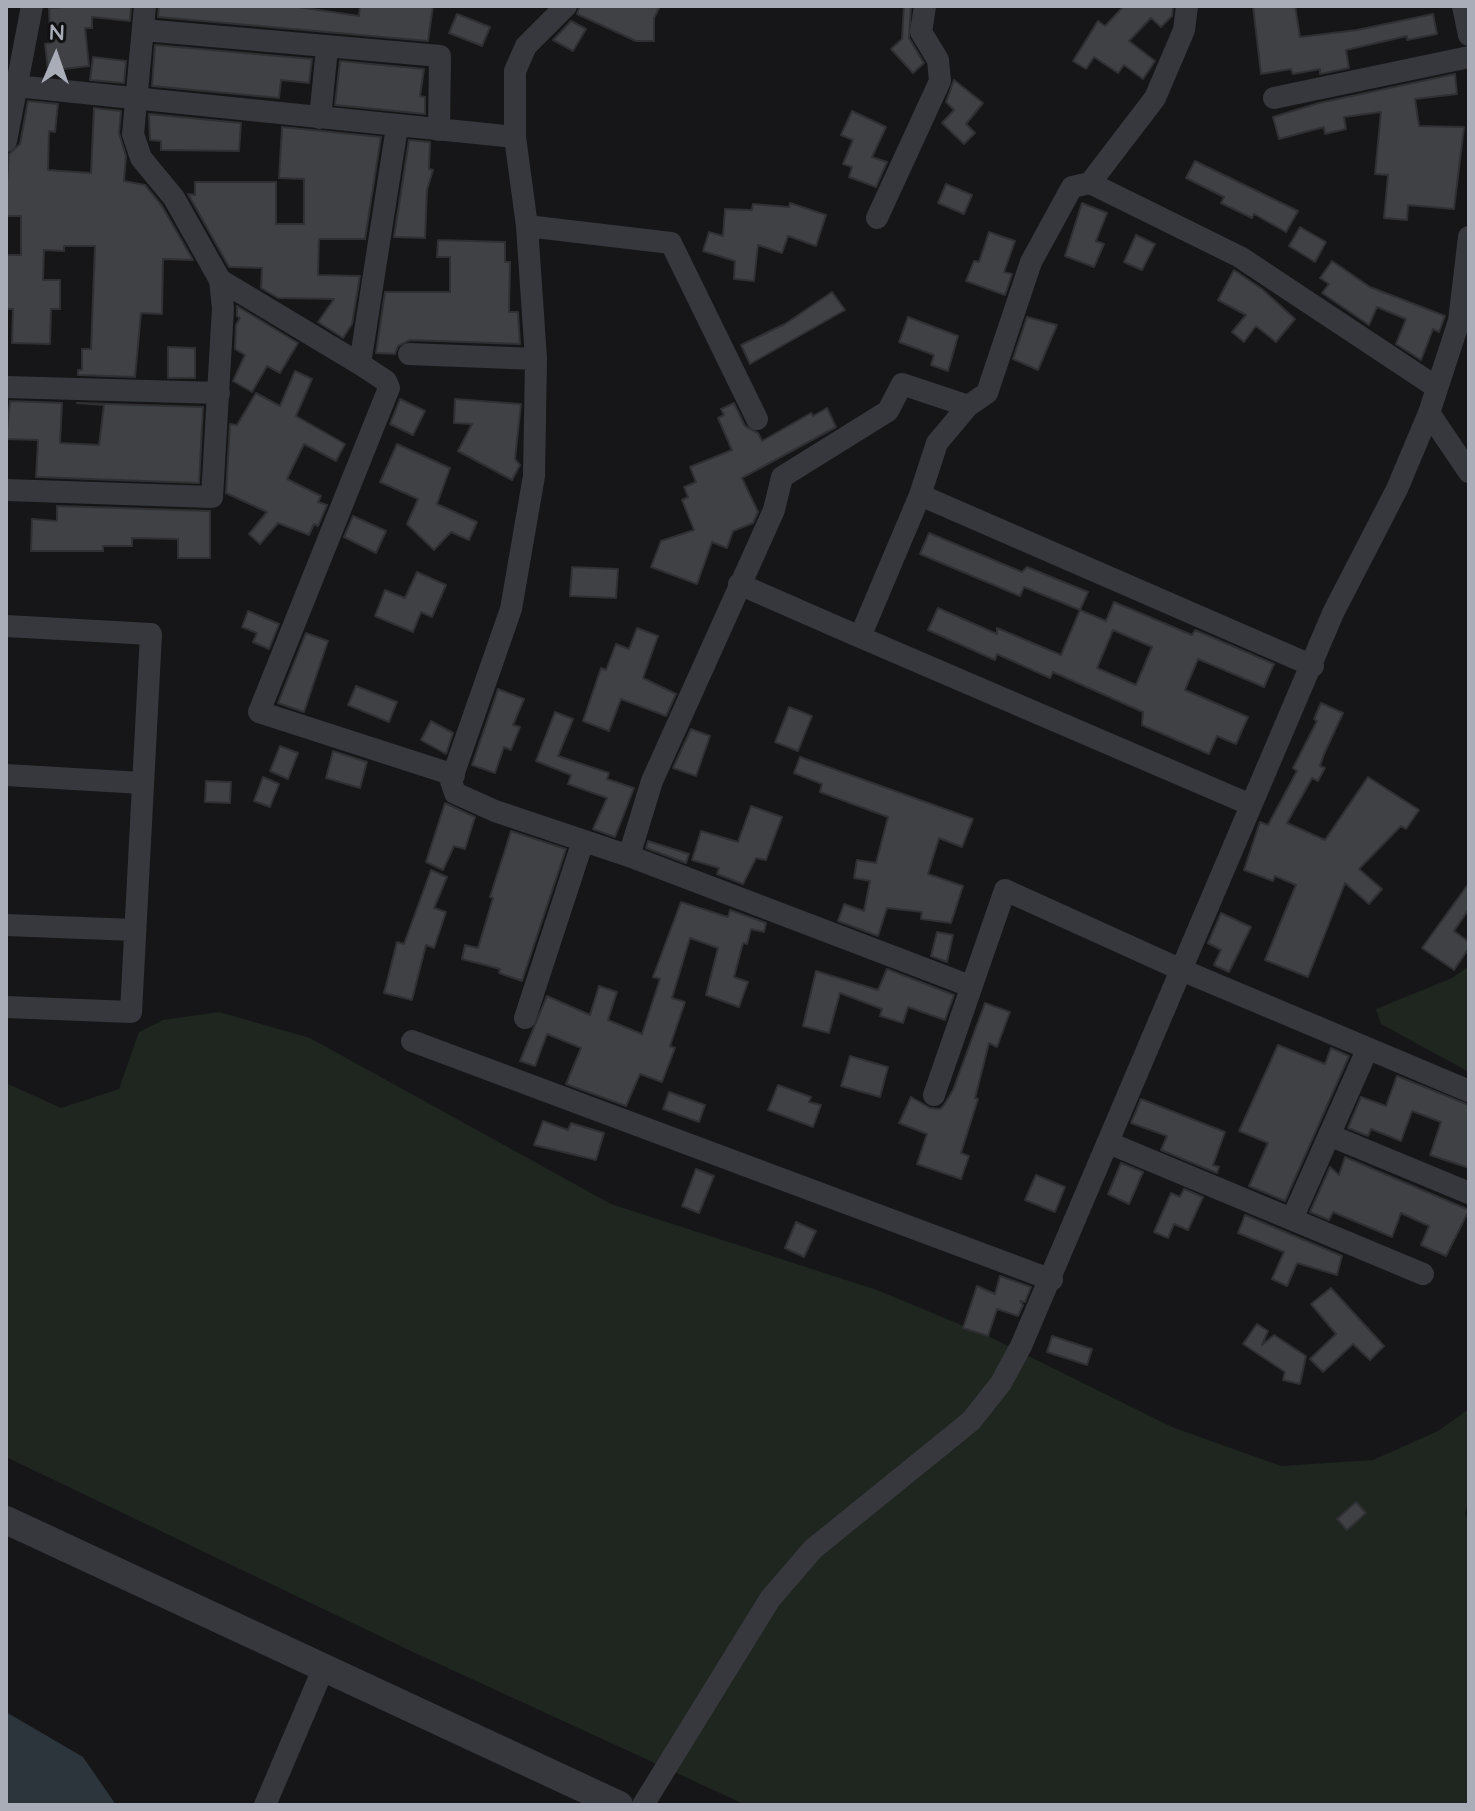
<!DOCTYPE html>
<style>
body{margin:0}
#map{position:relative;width:1475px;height:1811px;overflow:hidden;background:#161618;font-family:Quicksand,sans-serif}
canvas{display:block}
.frame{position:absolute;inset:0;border:8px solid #a8adb8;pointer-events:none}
.north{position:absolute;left:16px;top:16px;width:80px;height:80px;-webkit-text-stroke:6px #111113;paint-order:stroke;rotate:2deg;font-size:22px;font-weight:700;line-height:32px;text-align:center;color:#a8adb8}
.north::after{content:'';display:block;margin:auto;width:28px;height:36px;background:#a8adb8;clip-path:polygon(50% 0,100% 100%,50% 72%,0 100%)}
</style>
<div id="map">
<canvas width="1475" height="1811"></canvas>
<div class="frame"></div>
<div class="north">N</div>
</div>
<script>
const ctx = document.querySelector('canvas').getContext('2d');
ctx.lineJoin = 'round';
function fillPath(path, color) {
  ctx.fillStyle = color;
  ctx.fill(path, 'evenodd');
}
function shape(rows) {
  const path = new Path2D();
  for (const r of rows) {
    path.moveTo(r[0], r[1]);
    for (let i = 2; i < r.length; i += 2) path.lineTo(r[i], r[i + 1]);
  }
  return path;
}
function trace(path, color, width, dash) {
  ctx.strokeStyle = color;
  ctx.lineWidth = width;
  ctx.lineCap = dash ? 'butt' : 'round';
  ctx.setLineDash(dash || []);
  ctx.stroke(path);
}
const green = shape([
 [1469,966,1469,1072,1381,1024,1376,1009,1452,978],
 [219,1012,310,1038,611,1204,877,1290,988,1336,1172,1427,1281,1466,1373,1460,1438,1431,1469,1409,1469,1495,1465,1514,1469,1523,1469,1805,746,1805,413,1652,6,1457,6,1083,61,1108,119,1089,139,1032,163,1020]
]);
const water = shape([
 [6,1712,83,1757,116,1805,6,1805]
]);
const building = shape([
 [84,6,131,6,130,21,92,17,92,28,85,28,89,66,48,71,45,44,50,43,49,8,84,6],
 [159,6,292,6,359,16,360,6,433,6,428,41,158,17,159,6],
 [580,6,660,6,654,18,654,41,636,41,577,14,580,6],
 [904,6,911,6,909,38,924,63,913,73,891,49,902,39,904,6],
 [1124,6,1173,6,1172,16,1161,27,1151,18,1129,41,1155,61,1143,79,1124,65,1118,73,1094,57,1086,69,1073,61,1098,21,1105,26,1124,6],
 [1253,6,1295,6,1300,37,1357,30,1433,14,1437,34,1407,40,1407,36,1346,50,1349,68,1320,74,1320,69,1293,74,1291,69,1261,74,1253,6],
 [457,14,490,27,482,46,449,33,457,14],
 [571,21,586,29,573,51,553,40,571,21],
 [155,45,312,59,309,83,281,80,279,98,152,86,155,45],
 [93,57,126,61,124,83,90,80,93,57],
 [340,61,424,69,420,96,425,97,425,114,335,105,340,61],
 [1455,74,1457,94,1415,99,1419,126,1464,127,1454,209,1408,205,1407,220,1384,218,1388,175,1375,174,1381,112,1344,117,1346,129,1325,134,1324,127,1279,139,1273,117,1319,103,1455,74],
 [954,80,983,103,966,124,975,133,964,144,942,123,954,110,946,102,954,80],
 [28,101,58,104,55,132,49,131,48,170,91,173,94,108,121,111,119,133,126,156,124,181,145,185,162,206,193,260,163,259,162,314,141,313,135,377,78,375,78,370,82,370,82,349,91,349,95,246,64,246,64,251,44,250,43,280,60,280,60,309,51,309,50,344,12,343,13,309,6,309,6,263,7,255,21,255,21,216,6,216,6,195,9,154,20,144,28,101],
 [852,111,886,127,872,157,887,162,876,187,849,177,852,167,843,164,853,140,841,135,852,111],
 [149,114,241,123,239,151,161,150,161,141,150,140,149,114],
 [282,127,381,137,365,239,319,239,318,275,360,276,352,324,343,338,318,322,334,299,278,298,261,288,262,268,229,267,188,194,195,195,195,182,276,182,276,224,304,224,304,179,279,178,282,127],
 [409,140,430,142,429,169,433,170,427,190,425,238,394,237,409,140],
 [1195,161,1298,211,1286,232,1254,214,1252,218,1221,203,1224,197,1186,178,1195,161],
 [946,184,972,195,964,214,938,203,946,184],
 [790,203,826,215,816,246,788,236,782,253,758,245,754,281,734,279,735,261,703,251,709,232,723,236,725,209,752,210,753,204,789,207,790,203],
 [1082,203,1107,213,1096,241,1104,244,1094,267,1065,256,1082,203],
 [1300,227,1326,242,1315,262,1289,246,1300,227],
 [989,232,1015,241,1004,272,1012,274,1005,295,966,281,974,261,979,262,989,232],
 [1136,235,1155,244,1142,270,1124,262,1136,235],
 [438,240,505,242,505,262,510,262,509,312,518,312,520,344,410,340,398,346,395,354,376,353,385,292,450,292,450,257,437,257,438,240],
 [1332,261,1370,287,1445,316,1439,332,1433,329,1421,360,1396,344,1406,319,1377,307,1369,325,1322,293,1329,284,1320,278,1332,261],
 [1234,270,1262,289,1295,319,1276,342,1256,326,1244,342,1232,332,1246,315,1218,300,1234,270],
 [832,292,845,310,750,364,741,345,785,324,832,292],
 [237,306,298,343,280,373,267,366,252,392,233,381,245,355,235,349,236,325,240,318,237,316,237,306],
 [908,317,958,336,948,371,931,365,934,355,899,342,908,317],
 [1027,317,1057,325,1038,370,1013,359,1027,317],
 [168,347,195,348,195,378,168,378,168,347],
 [295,371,312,379,296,416,345,444,336,461,304,444,287,479,321,496,318,502,327,505,318,526,314,524,309,535,278,523,260,544,249,534,267,512,226,493,230,424,237,425,256,393,280,406,295,371],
 [400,399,425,411,413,435,390,424,400,399],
 [455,399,521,404,515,459,520,465,512,480,458,451,472,424,454,423,455,399],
 [10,401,62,403,60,443,99,445,104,405,77,403,203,407,199,483,36,477,38,440,6,439,10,401],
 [734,403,745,426,758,433,762,441,811,413,813,416,827,408,836,427,742,478,758,512,753,523,733,531,727,548,712,542,697,584,651,567,661,541,694,530,682,500,688,497,684,487,696,482,690,467,732,450,718,418,724,415,721,409,734,403],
 [397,444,450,468,437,504,477,522,469,540,451,532,434,550,407,524,418,499,380,482,397,444],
 [57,506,210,511,210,558,178,558,178,539,132,538,132,546,103,546,103,551,31,551,32,519,57,521,57,506],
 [353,516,386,531,376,553,344,537,353,516],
 [929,533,1022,572,1027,567,1088,592,1080,610,1106,621,1114,602,1192,635,1195,630,1274,664,1264,687,1198,659,1185,690,1248,717,1236,744,1217,736,1209,754,1142,725,1143,712,1053,672,1050,678,997,654,995,660,928,630,938,608,997,634,997,628,1061,655,1080,610,1024,587,1020,596,920,554,929,533],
 [1113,630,1152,647,1136,685,1097,668,1113,630],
 [572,567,618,569,616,598,570,596,572,567],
 [417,572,446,585,432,617,421,612,413,632,375,616,385,590,405,598,417,572],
 [248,611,279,624,269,649,253,642,257,633,242,627,248,611],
 [637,628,658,636,643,678,676,694,666,716,621,699,609,731,583,721,601,668,606,670,616,644,629,649,637,628],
 [306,633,328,641,304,712,278,703,306,633],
 [356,686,397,702,389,722,348,705,356,686],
 [498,689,524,699,513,725,520,727,511,750,504,747,495,773,472,765,498,689],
 [1321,703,1343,713,1324,754,1320,766,1325,768,1318,781,1312,778,1287,823,1325,840,1368,777,1419,810,1406,829,1401,826,1359,869,1382,889,1369,904,1345,883,1308,977,1265,960,1296,885,1275,876,1273,881,1244,870,1260,822,1268,825,1297,771,1293,768,1317,721,1314,719,1321,703],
 [789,707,812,716,798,751,775,742,789,707],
 [555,712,573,719,558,756,609,773,607,779,634,788,615,837,593,829,607,798,568,784,571,775,536,761,555,712],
 [431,721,453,733,446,754,421,740,431,721],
 [691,729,710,736,696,776,673,768,691,729],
 [280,746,298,753,288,779,270,771,280,746],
 [333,751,367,762,360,788,326,778,333,751],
 [800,757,973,819,962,847,939,838,928,874,963,886,951,923,921,919,922,912,887,908,878,936,838,921,844,904,864,911,870,881,854,878,857,860,876,863,888,817,820,792,822,784,794,773,800,757],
 [263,777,279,784,270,807,254,801,263,777],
 [206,781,231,782,230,803,205,802,206,781],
 [445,803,475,817,465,849,454,846,443,870,426,862,445,803],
 [751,806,782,817,766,860,756,858,743,884,717,874,719,868,692,860,701,831,738,842,751,806],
 [511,831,566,849,522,981,499,973,500,969,462,959,465,945,478,948,493,898,490,897,511,831],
 [648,841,689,854,686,863,646,848,648,841],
 [431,870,447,877,434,908,446,912,434,948,426,945,412,1000,384,993,397,942,404,944,431,870],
 [1469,883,1469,909,1454,931,1469,942,1469,948,1454,970,1422,948,1469,883],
 [681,902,728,917,730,910,766,923,764,932,751,929,747,944,743,943,734,977,748,982,739,1007,706,995,718,948,690,938,672,998,685,1002,670,1046,675,1048,662,1082,640,1074,626,1106,566,1084,581,1048,547,1034,535,1066,520,1061,547,996,590,1015,599,986,617,992,608,1020,642,1034,660,979,653,977,681,902],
 [1221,913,1251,927,1229,972,1214,965,1221,950,1208,943,1221,913],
 [937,932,953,935,947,962,931,956,937,932],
 [887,969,954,995,945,1020,908,1007,903,1023,880,1016,882,1009,840,993,829,1033,803,1026,816,971,878,990,887,969],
 [985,1003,1010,1012,997,1047,989,1043,975,1098,978,1099,961,1153,969,1156,961,1179,917,1164,927,1134,899,1123,911,1097,930,1108,940,1109,944,1105,953,1090,985,1003],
 [1278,1045,1325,1064,1331,1048,1349,1056,1285,1201,1249,1186,1268,1143,1239,1131,1278,1045],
 [850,1056,888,1067,880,1097,841,1086,850,1056],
 [1397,1076,1469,1105,1469,1168,1430,1155,1441,1122,1412,1111,1401,1141,1371,1129,1368,1136,1348,1128,1361,1097,1386,1106,1397,1076],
 [778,1085,811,1097,809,1102,821,1105,813,1127,768,1110,778,1085],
 [669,1092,705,1105,699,1122,663,1109,669,1092],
 [1141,1099,1225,1132,1213,1165,1219,1167,1217,1173,1161,1150,1167,1136,1131,1123,1141,1099],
 [543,1121,568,1130,571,1123,604,1133,596,1160,534,1145,543,1121],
 [1345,1157,1469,1210,1446,1256,1421,1245,1429,1226,1401,1213,1392,1237,1333,1212,1329,1220,1310,1212,1330,1167,1339,1175,1345,1157],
 [1121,1163,1143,1172,1129,1204,1108,1194,1121,1163],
 [696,1169,714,1176,699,1213,682,1206,696,1169],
 [1036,1175,1065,1187,1055,1212,1025,1200,1036,1175],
 [1184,1189,1203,1197,1188,1230,1174,1224,1168,1238,1154,1232,1171,1193,1180,1197,1184,1189],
 [1245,1215,1342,1256,1337,1275,1297,1263,1287,1286,1272,1279,1284,1252,1238,1233,1245,1215],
 [796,1222,816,1231,804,1257,785,1248,796,1222],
 [1000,1276,1031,1287,1025,1302,1020,1301,1023,1305,1018,1316,997,1309,988,1336,963,1328,977,1286,995,1294,1000,1276],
 [1331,1288,1384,1346,1370,1360,1353,1344,1323,1372,1310,1359,1336,1334,1311,1304,1331,1288],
 [1257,1324,1268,1331,1262,1345,1274,1335,1306,1356,1300,1384,1283,1380,1285,1372,1243,1344,1257,1324],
 [1052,1336,1092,1349,1087,1365,1047,1352,1052,1336],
 [1356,1502,1366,1513,1347,1530,1337,1519,1356,1502]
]);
const minor = shape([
 [566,6,526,46,515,71,515,137,527,226,536,359,534,476,511,609,451,781,455,793,495,811,629,856,970,986],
 [1463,6,1469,35],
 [143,30,440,56,439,130],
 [6,85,515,137],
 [1274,98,1469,57],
 [320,118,327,48],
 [6,141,32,6],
 [1090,183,1155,98,1184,30,1187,6],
 [877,218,940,81,938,60,921,32,925,6],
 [527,226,671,243,757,419],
 [220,280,360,364,386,381,389,388,259,712,454,775],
 [409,354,536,359],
 [360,364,397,127],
 [6,387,219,393],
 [1429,413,1469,472],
 [6,490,212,497,223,308,220,280,174,198,141,158,133,134,145,6],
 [920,495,1313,666],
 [739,584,860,637],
 [6,626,151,634,131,1012,6,1007],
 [6,775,142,783],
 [1251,805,860,637,920,495,937,443,968,406,987,393,1031,262,1072,187,1090,183,1240,257,1436,387],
 [629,856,652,781,774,510,782,477,888,411,902,384,968,406],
 [6,925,134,930],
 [525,1018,583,841],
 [412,1041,1052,1280],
 [934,1095,1005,890,1184,971,1469,1091],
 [1329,1135,1469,1193],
 [1109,1143,1423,1274],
 [1292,1219,1367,1050],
 [265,1805,324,1667],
 [643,1805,770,1599,813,1549,971,1421,1001,1383,1021,1346,1333,613,1397,489,1429,413,1459,321,1469,237]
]);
const tertiary = shape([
 [6,1520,619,1805]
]);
fillPath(green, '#1e261f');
fillPath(water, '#2c353c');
fillPath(building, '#404145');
trace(building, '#303034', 2);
trace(minor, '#37383d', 22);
trace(tertiary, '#37383d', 28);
</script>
